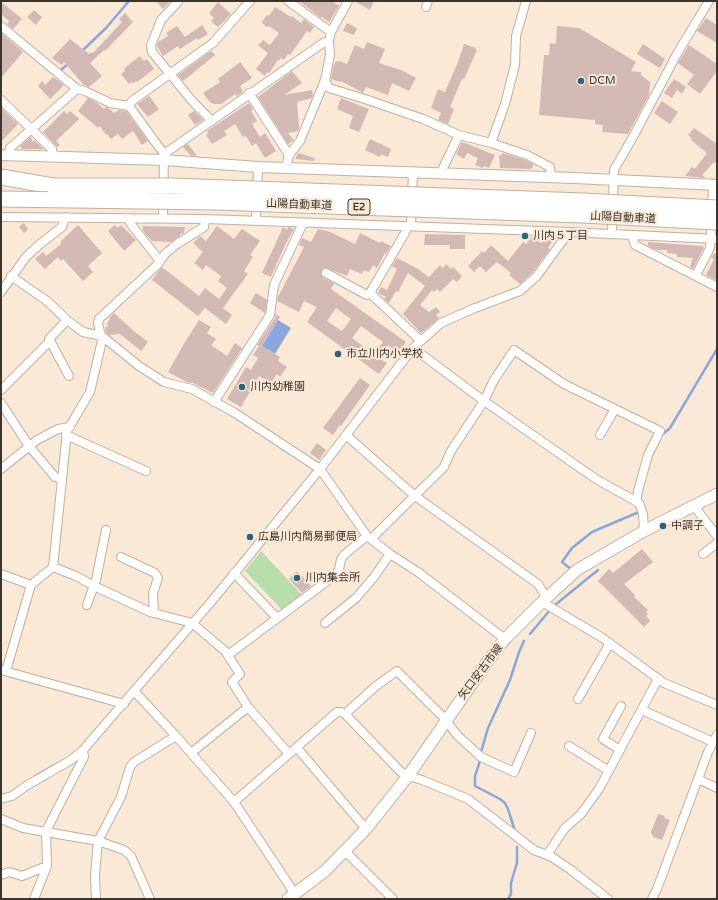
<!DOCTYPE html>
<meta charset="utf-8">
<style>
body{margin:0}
#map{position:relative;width:718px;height:900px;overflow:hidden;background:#fae9d7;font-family:"Varela Round",sans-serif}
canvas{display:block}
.frame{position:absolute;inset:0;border:2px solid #3b352e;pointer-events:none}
</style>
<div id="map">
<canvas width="718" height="900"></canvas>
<div class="frame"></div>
</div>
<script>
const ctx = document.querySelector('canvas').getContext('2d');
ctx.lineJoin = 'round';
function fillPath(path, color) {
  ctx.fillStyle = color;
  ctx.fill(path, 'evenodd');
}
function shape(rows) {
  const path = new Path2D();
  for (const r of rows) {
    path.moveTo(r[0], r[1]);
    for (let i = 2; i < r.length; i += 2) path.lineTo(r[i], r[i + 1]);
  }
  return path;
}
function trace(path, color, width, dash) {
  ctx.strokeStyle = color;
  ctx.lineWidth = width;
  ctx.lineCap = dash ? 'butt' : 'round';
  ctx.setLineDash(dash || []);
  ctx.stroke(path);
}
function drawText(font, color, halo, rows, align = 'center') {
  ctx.font = font + ' "Varela Round","Noto Sans JP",sans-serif';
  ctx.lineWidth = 4;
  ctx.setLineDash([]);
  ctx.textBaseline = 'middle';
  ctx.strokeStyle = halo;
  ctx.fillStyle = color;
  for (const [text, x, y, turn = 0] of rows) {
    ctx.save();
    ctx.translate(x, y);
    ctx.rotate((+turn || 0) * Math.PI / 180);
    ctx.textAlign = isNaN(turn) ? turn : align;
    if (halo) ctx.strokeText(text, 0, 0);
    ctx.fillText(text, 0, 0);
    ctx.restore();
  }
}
const green = shape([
 [261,551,304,597,284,612,245,571]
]);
const water = shape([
 [278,320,291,328,275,354,262,346]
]);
const stream = shape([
 [81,52,106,28,129,1],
 [61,72,60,71,69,63],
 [663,434,670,428,717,349],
 [571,569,562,562,572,548,592,532,639,512],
 [555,605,598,570],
 [530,634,550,610],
 [481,752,488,728,510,680,519,652,524,641],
 [480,761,475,776,475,786,500,799,505,803,508,809,514,828],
 [35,776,62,761],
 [508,899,511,894,511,883,517,863,517,847]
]);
const building = shape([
 [156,1,171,1,163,9],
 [299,1,332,1,339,6,329,22,322,17,321,18],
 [354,1,374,1,370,10],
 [1,2,22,19,13,29,7,24,9,21,1,14],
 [218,2,231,14,218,27,211,21,214,18,209,13],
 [275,7,291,17,292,16,301,23,304,19,314,27,310,33,307,31,290,55,288,54,284,60,281,58,279,61,278,60,269,73,267,72,265,76,256,69,268,53,258,45,263,40,270,45,279,33,269,26,266,27,262,22,267,15,269,16],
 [34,10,42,17,36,25,27,17],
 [125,13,133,22,105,51,104,50,90,63,102,76,89,87,84,85,64,62,62,65,52,58,70,39,89,54,92,52,93,53,122,22,119,19],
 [706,18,717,25,717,43,697,31],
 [347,23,357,28,354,35,343,31],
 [202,25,208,34,200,39,198,40,197,38,180,49,178,46,163,56,157,46,158,42,168,36,166,33,177,26,185,37],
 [557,26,579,28,636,62,631,71,641,72,641,75,650,82,649,95,628,134,602,132,603,125,595,124,595,120,539,115,544,55,549,55,550,43,556,44],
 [1,33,23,52,1,78],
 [367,42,385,49,379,63,401,70,416,78,409,91,392,83,388,95,366,87,363,93,341,81,340,82,331,79,333,67,336,61,340,62,340,61,347,64,355,45,364,49],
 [464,44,476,48,475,49,477,50,464,79,462,79,450,107,454,109,448,124,438,120,441,113,431,108,438,89,445,92,458,62],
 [643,44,665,59,660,68,637,54],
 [689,45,717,64,717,71,700,94,687,84,694,75,678,63],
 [211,51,215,55,183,81,178,75],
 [140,56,144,61,147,59,154,69,137,82,136,81,133,83,132,82,129,84,121,74,125,71,124,69,127,66],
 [240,62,252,78,240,86,243,92,237,96,235,94,221,104,213,104,210,102,203,93,220,82,218,79],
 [292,71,302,83,284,95,312,90,313,95,312,98,297,102,299,128,298,131,288,133,294,140,288,144,258,97],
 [53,77,64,85,50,99,38,86,42,81,45,85],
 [674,79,686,87,682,94,677,90,672,98,664,93],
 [149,96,159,109,148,117,137,104],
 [88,98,97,103,104,109,106,107,108,108,114,113,119,110,126,111,148,141,142,145,133,131,122,139,118,134,111,139,107,134,106,135,100,126,98,128,78,111],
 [341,98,369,109,359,132,349,128,353,116,337,109],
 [662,101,678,112,670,124,654,113],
 [249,103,253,110,251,111,257,121,252,124,260,137,265,133,276,151,265,158,256,143,252,146,246,136,243,137,235,124,224,131,227,135,212,144,206,135,208,134,207,131],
 [1,108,18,124,1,142],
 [64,111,67,114,70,111,79,119,56,141,60,145,57,147,43,132],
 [194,111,203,120,195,125,188,115],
 [694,128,717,144,717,164,714,162,702,175,705,178,685,176,692,167,695,169,707,153,691,140,692,139,688,135],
 [31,137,32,142,34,140,44,149,22,149,20,146],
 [370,139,391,149,388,157,381,154,380,157,365,150],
 [462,142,495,155,489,168,484,166,483,168,475,165,478,158,467,153,464,159,456,154],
 [188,144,197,156,190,155,183,147],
 [298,153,315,158,314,161,295,159],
 [503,153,525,160,533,164,533,167,530,169,500,168,499,155,501,156],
 [24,223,28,229,24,233,19,227],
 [78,225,102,253,88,266,93,272,83,281,63,259,61,261,58,257,45,269,35,259,43,252,46,256,61,244,61,241],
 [115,225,117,228,121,225,136,240,124,251,108,231],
 [143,226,185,227,184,233,180,234,180,236,171,242,152,241,143,231],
 [217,226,234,239,242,229,260,241,250,255,253,257,244,271,248,274,223,308,232,315,226,324,205,308,198,316,152,280,162,267,199,296,205,288,219,299,227,288,218,281,221,276,206,265,203,270,194,263,203,252,193,243,200,236,206,241],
 [283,227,287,230,288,227,294,229,285,245,271,277,262,273],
 [318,229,330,232,355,244,360,233,380,243,381,241,391,246,386,254,385,253,377,268,373,265,369,272,364,270,362,274,350,269,347,276,326,268,323,269,321,273,323,278,334,283,331,289,406,342,398,353,388,345,379,358,387,363,379,374,307,322,317,307,304,301,299,312,277,301,278,297,304,247,299,245,302,238,311,242],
 [336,308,351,319,342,331,327,321],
 [361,326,383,342,374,354,352,338],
 [425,234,465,235,465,249,450,249,450,245,424,245],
 [532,237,541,243,546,237,552,242,548,248,550,249,532,273,520,284,509,275,511,273,497,262,486,272,480,266,474,272,468,266,482,251,484,253,491,245,508,261,523,242,526,244],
 [648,242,701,246,704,247,693,269,690,267,693,258,677,257,677,254,667,253,667,250,657,250,648,246],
 [714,253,716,254,717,253,717,281,706,275,714,259,711,258],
 [397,258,418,269,429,277,440,265,443,268,446,264,451,269,453,267,462,276,457,282,453,279,440,292,437,289,434,292,432,290,420,305,429,312,436,307,440,312,436,315,439,318,421,333,403,314,425,286,408,273,398,292,396,291,389,303,384,299,386,297,378,293,381,287,387,290,397,269,392,266],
 [256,293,267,300,265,313,250,303],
 [114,313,135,332,148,342,141,351,120,334,109,335,106,332,105,327,108,327,107,323,110,319,109,318],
 [276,314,280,317,262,346,280,357,278,361,287,367,280,377,277,374,271,383,259,376,241,407,227,399,246,367,251,370,258,358,253,355,259,346,257,345,275,318],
 [199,320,211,327,207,333,216,339,211,345,227,356,235,343,242,348,213,393,193,383,187,382,168,372,185,342],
 [360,378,370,385,341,426,340,425,333,435,323,428],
 [317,443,326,450,319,460,310,453],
 [642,549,653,562,624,584,635,595,634,597,648,610,646,612,648,614,646,616,650,621,644,627,598,581,609,569,613,573],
 [297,571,311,586,302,593,289,579],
 [658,814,665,816,664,818,670,820,662,840,653,837,651,832]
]);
const minor = shape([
 [177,1,178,2,161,20,151,45,152,52,193,102,212,121],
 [288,1,331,32],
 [426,7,428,1],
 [1,26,77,89,85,91,110,103,129,106,164,154],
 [325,80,329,88,365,99,423,119,459,135,491,143,527,155,550,167,551,177],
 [249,93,289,155],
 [1,100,52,149,53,156],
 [129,106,132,101,213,43,250,1],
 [491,143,505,104,515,65,516,36,526,1],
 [8,155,10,148,77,89],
 [286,168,289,155,300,141,325,80,330,55,329,41,331,32,348,1],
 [442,173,443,168,459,135],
 [1,217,205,219,569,232,717,239],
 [129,218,130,223,160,261],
 [163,218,164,154,323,43,329,41],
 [256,221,258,167],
 [406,226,406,231,370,293,421,341],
 [411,226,413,172],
 [612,234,614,170,634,135,678,52,709,1],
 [632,236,635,245,717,287],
 [326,273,367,295,370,293],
 [696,275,710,248,711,239,713,185],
 [11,276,47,301,67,320,83,332,102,336,139,366,164,382,192,389,235,413,320,469,367,536,390,554,418,572,505,639],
 [1,292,26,257,40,244,62,227,65,217],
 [67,320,49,339,69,376],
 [413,348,484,401,596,479,639,503,643,514,644,531],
 [1,390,50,341],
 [214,402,270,315,274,285,303,223],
 [1,403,29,446,55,477,61,479],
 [66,435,146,471],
 [346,435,415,496,538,584,546,597],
 [600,435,615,409],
 [1,469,37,440,58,429,70,427],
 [694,506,717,536],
 [371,539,444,467,451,451,484,401,494,380,514,350,564,384,660,431,648,455,638,491,636,502],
 [703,554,717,543],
 [121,557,155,573,158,578,153,593,154,613],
 [53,567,67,431,90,392,102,341,98,323,99,319,156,266,166,253,177,244,204,227,205,219],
 [234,573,277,618],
 [1,574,31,585],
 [542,602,601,637,664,683,717,705],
 [87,605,96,580,106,530],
 [325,623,356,598,374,577,390,554],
 [228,655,334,576,339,570,341,559,345,554,367,536],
 [1,670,124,704],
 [6,671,31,585,53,567,76,576,94,586,150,612,192,623,225,651,240,674,232,682,248,707,289,754],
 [134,691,176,736,234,802,295,894],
 [578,699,610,643],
 [642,710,713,742],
 [345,714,376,686,397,671,446,720,457,735,481,757,514,772,531,733],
 [569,746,609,771],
 [297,748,366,829],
 [620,750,603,739,621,706],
 [191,753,248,707],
 [698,779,717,788],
 [1,799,12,796,26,786,71,760,83,750,211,602,320,469,413,348,441,323,475,308,520,291,536,277,569,232],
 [234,802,337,712,341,712,345,714,401,772,408,776,422,780,468,799,534,850,552,857,571,870,608,899],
 [1,819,23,828,98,841,124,850,131,856,150,899],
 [345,851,393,899],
 [547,855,565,828,581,814,599,789,658,679],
 [1,875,9,872,22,876,47,866],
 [34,899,47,866,46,831,84,757,83,750],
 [96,899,95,875,98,841,121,797,130,767,134,762,176,736],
 [652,899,657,889,708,752,717,735]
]);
const tertiary = shape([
 [1,155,164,160,258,167,575,178,717,185]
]);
const secondary = shape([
 [288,899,325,871,366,829,408,776,487,662,505,639,542,602,577,570,644,531,717,494]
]);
const motorway = shape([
 [1,177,53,186]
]);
const motorwayBridge = shape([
 [53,186,172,186,583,201,717,208],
 [1,199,215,202,582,215,717,222]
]);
const markers = [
 [581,81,4,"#2a647d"],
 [525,236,4,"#2a647d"],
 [338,354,4,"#2a647d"],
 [242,387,4,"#2a647d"],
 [663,526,4,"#2a647d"],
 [250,537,4,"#2a647d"],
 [297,578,4,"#2a647d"]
];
const shields = [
 [359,207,22]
];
const shieldNames = [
 ["E2",359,207]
];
const poiNames = [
 ["DCM",589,81],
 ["川内５丁目",533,236],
 ["市立川内小学校",346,354],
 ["川内幼稚園",250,387],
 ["中調子",671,526],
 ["広島川内簡易郵便局",258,537],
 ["川内集会所",305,578]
];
const streetNames = [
 ["山陽自動車道",299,205,2],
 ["山陽自動車道",623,218,3],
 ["矢口安古市線",481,672,-53]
];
fillPath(green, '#b7ddab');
fillPath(water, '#8ba6db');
trace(stream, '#8ba6db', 2.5);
fillPath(building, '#d2b9b4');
trace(minor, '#c0b09f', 10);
trace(tertiary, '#c0b09f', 12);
trace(secondary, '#c0b09f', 13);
trace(motorway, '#c0b09f', 17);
trace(minor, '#fff', 8);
trace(tertiary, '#fff', 10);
trace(secondary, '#fff', 11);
trace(motorway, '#fff', 15);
trace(motorwayBridge, '#c0b09f', 17, []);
trace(motorwayBridge, '#fff', 15);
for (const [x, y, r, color] of markers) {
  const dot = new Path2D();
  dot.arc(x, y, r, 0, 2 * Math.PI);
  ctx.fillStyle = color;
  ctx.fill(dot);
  trace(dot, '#fae9d7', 1.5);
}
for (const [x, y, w] of shields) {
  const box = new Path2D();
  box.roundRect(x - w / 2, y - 8, w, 16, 3);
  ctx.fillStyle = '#fae9d7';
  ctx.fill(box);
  trace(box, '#3b352e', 1);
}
drawText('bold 10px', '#3b352e', null, shieldNames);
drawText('11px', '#3b352e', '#fae9d7', poiNames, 'left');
drawText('11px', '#3b352e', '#fae9d7', streetNames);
</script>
